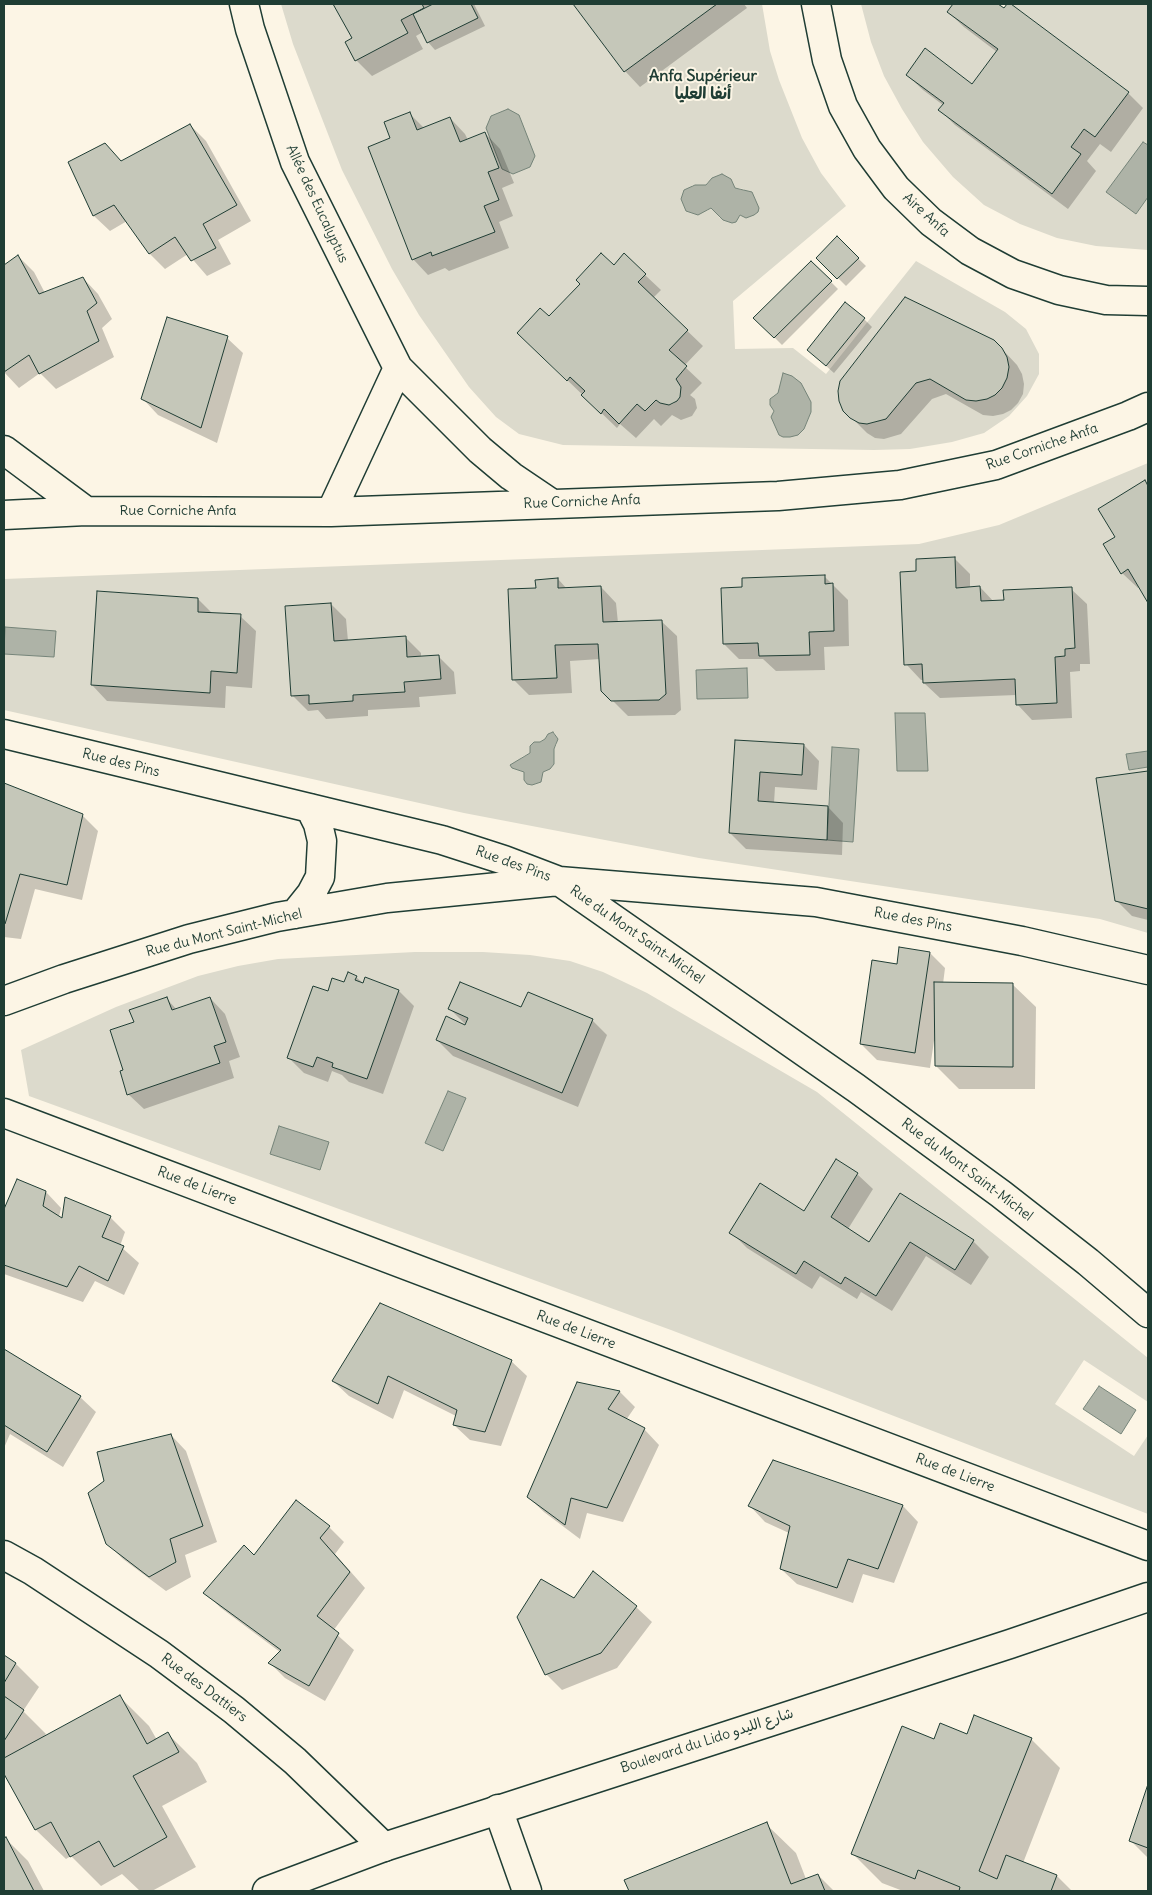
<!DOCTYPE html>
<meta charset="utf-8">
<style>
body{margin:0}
#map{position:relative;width:1152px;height:1895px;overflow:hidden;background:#fcf5e5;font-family:Delius,sans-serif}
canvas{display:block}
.frame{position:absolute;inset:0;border:5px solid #1f3d34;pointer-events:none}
</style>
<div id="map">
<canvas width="1152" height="1895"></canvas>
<div class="frame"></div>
</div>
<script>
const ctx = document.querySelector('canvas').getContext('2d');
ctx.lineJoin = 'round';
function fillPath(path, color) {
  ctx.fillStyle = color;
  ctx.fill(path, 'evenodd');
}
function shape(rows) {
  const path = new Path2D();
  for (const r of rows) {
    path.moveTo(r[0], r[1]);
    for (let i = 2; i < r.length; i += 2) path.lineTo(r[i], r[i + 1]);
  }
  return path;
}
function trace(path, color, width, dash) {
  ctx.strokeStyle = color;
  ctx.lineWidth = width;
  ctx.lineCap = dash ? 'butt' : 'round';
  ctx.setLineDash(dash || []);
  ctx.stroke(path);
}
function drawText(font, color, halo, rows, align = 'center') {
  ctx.font = font + ' Delius,"Playpen Sans Arabic",sans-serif';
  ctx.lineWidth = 4;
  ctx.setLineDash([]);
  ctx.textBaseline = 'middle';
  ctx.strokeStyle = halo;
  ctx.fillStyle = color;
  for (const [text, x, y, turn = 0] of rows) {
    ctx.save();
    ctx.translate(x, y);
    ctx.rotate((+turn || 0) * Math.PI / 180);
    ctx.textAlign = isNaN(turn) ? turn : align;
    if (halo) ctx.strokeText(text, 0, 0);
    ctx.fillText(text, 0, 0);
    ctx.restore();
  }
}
const green = shape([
 [281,4,573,4,624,72,717,4,762,4,770,51,779,80,802,138,821,173,846,206,733,301,735,349,793,348,826,374,916,261,1005,312,1026,329,1039,354,1039,374,1027,396,1009,416,984,433,952,442,910,449,874,450,563,445,519,434,496,417,469,387,419,315,392,269,342,170,293,44],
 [409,112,417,130,450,117,460,142,485,132,499,167,488,172,499,200,484,206,494,232,432,256,431,252,412,260,368,147,390,138,384,122],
 [708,182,732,184,735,188,744,189,743,215,738,217,720,218,713,209,709,208,707,211,692,185,702,186,706,185],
 [601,253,614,265,625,254,646,274,638,282,688,330,669,350,687,366,676,379,681,387,680,397,673,404,669,405,660,403,656,400,645,411,637,404,619,423,604,409,600,413,581,395,585,391,570,377,566,381,517,333,540,308,549,316,580,284,576,280],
 [905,298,994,340,1002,348,1007,357,1009,367,1007,378,1002,388,995,395,987,399,976,401,966,400,930,379,916,383,885,419,867,424,859,423,850,418,843,411,839,401,838,391,840,381],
 [778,394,811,412,804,429,773,414,773,396],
 [861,4,953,4,947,12,998,49,972,84,925,48,906,75,944,103,938,110,1052,194,1081,154,1071,147,1084,129,1095,137,1129,92,1011,4,1148,4,1148,145,1144,142,1136,214,1148,197,1148,250,1096,246,1057,238,1020,224,984,205,953,177,923,142,902,109,884,76,871,42],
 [1148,463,1148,486,1145,481,1098,509,1115,537,1103,545,1121,573,1128,569,1148,603,1148,751,1126,754,1129,770,1148,767,1148,771,1097,778,1115,901,1148,909,1148,933,1100,919,699,858,464,813,4,710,4,654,54,657,5,627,4,633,4,579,919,544,999,525],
 [954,557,956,588,980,586,981,601,1004,600,1075,648,1065,649,1065,656,1055,657,1057,703,1016,705,1015,679,923,683,922,664,905,665,900,572,916,571,916,559],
 [825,575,825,584,833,584,834,631,809,632,810,655,759,656,758,643,723,644,721,588,742,587,742,578],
 [558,578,558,588,601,586,603,622,662,620,666,694,659,700,611,701,601,691,598,644,555,645,557,678,513,680,508,590,536,588,536,580],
 [97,591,198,598,198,612,240,614,237,673,211,671,210,693,91,685],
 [331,603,334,641,405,636,407,657,439,655,441,679,404,682,405,691,353,695,353,701,310,704,309,695,291,696,285,606],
 [552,732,555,733,557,744,554,749,554,764,543,772,536,784,527,783,524,780,524,772,512,768,522,757,530,753,530,748,545,739,548,734],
 [735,740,804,744,802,775,760,772,758,801,828,806,832,747,853,842,729,833],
 [415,952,483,952,530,955,570,961,603,972,647,993,817,1092,1148,1358,1148,1402,1084,1360,1055,1404,1134,1456,1148,1435,1148,1514,671,1330,29,1096,21,1050,116,1007,198,976,238,966,278,959],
 [348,972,357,975,355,980,363,983,365,977,399,990,367,1079,332,1067,333,1063,317,1057,313,1067,287,1058,328,991,332,978,344,982],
 [460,982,521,1007,528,992,562,1093,436,1040,446,1016,465,1025,468,1018,448,1009],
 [210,997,226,1041,214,1046,219,1063,127,1094,120,1072,123,1070,110,1030],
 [448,1091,465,1099,443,1151,425,1143],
 [836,1159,858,1173,831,1217,869,1242,900,1193,974,1240,955,1270,910,1242,875,1296,845,1277,841,1284,804,1261,796,1274,730,1233,760,1184,804,1211]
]);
const water = shape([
 [508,109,519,115,535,156,530,167,513,174,502,169,486,128,491,116,508,109],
 [1143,142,1148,145,1148,197,1136,214,1106,192,1143,142],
 [722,174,731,179,735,188,752,192,759,208,758,212,754,215,746,218,740,215,736,222,732,223,723,220,711,208,698,215,686,211,681,199,684,190,695,185,706,185,712,178,722,174],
 [783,373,792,376,801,383,811,402,811,412,804,429,798,435,790,437,783,437,779,435,771,417,774,411,770,405,770,399,778,393,783,373],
 [5,627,56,631,54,657,4,654,5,627],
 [747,668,748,698,697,699,696,670,747,668],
 [895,713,925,713,928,771,897,771,895,713],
 [553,732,558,739,554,749,554,764,550,769,543,772,541,782,532,785,527,784,524,780,524,772,512,768,510,765,530,753,530,746,534,742,540,742,545,739,548,734,553,732],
 [832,747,859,749,853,842,827,840,832,747],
 [1148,751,1148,767,1129,770,1126,754,1148,751],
 [448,1091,466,1098,443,1151,425,1143,448,1091],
 [279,1126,329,1142,320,1170,270,1154,279,1126],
 [1099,1386,1136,1410,1121,1434,1083,1409,1099,1386]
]);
const shadow = shape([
 [335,4,428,4,430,7,437,4,474,4,485,26,435,50,428,42,423,32,416,36,423,49,372,76,356,60,354,39],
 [575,4,744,4,747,8,640,87,625,71],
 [954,4,996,4,1004,10,1009,4,1128,93,1143,108,1111,152,1100,144,1087,161,1096,171,1068,209,955,125,940,110,943,105,923,90,907,75,972,85,997,52,964,27,948,12],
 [409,113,424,128,450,118,465,134,468,140,485,133,500,149,514,183,502,188,513,216,499,222,509,248,449,271,445,268,428,275,413,259,392,139],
 [190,125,206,141,251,221,218,240,231,264,207,276,188,254,165,269,150,254,127,221,110,231,94,216,69,163,121,162],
 [837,238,866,266,846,286,818,258],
 [18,256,34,272,45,293,83,278,98,294,112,319,102,328,114,357,56,389,40,373,19,388,4,372,4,266],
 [811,262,838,289,782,345,755,318],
 [614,267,645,275,661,290,653,298,703,346,684,366,702,383,690,395,695,399,697,408,692,416,681,420,672,415,661,426,654,419,636,438,620,424,617,428,534,348,549,318],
 [864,319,872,327,834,373,808,350],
 [227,338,243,353,217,443,158,415,143,399],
 [1001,348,1017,365,1022,374,1024,384,1023,394,1018,403,1011,410,1003,414,993,416,983,415,946,394,932,399,901,434,884,439,875,438,867,433,844,410],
 [1145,482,1148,486,1148,600,1140,587,1138,588,1122,573,1117,537],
 [954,558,970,574,970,588,980,587,994,602,1071,589,1087,604,1090,664,1080,664,1080,671,1070,672,1072,718,1032,720,1017,704,1016,695,940,698,924,683,924,680,921,680,906,664,917,572],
 [825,577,848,600,849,646,824,647,825,670,776,671,763,659,739,659,724,644,743,588],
 [558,579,567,589,601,587,616,603,618,623,661,621,677,636,681,710,675,715,628,716,602,690,600,659,570,661,572,693,529,695,514,680,537,589],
 [198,599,213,614,240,616,256,631,252,688,226,686,225,708,107,701,92,685],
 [331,604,346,619,348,641,405,637,421,653,421,658,438,656,454,672,456,694,419,697,420,707,368,710,368,716,326,719,318,710,308,711,292,695],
 [736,741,804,745,819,761,817,790,775,787,774,803,828,807,843,823,842,855,746,849,730,833],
 [1148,772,1148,920,1132,916,1117,901,1098,779],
 [4,785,82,815,98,831,82,900,35,889,21,939,4,937],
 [930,953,945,968,943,984,1012,984,1036,1007,1035,1089,959,1089,936,1066,936,1041,934,1041,930,1068,877,1060,861,1044,898,966],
 [356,977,364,984,366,979,399,991,414,1006,383,1094,349,1082,342,1075,332,1071,328,1082,304,1073,289,1058,328,993],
 [210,998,225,1014,240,1057,229,1061,234,1078,144,1109,128,1094,125,1071,136,1022,167,999,177,1010],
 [450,1009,522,1009,592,1020,607,1035,578,1107,453,1056,437,1040,468,1027],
 [857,1174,873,1189,848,1229,870,1243,900,1195,973,1241,989,1257,971,1285,926,1256,892,1311,861,1292,857,1299,820,1276,812,1289,747,1248,731,1232,804,1212],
 [18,1181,46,1192,61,1208,59,1217,63,1220,110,1217,125,1232,120,1246,139,1263,124,1295,95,1281,83,1302,4,1274,4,1212],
 [4,1351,80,1397,96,1412,63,1467,10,1434,4,1448],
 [511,1361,527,1376,501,1446,470,1440,454,1425,456,1416,404,1390,393,1419,349,1396,333,1381],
 [578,1384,620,1392,635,1407,626,1420,644,1429,659,1445,623,1522,587,1513,580,1539,544,1512,528,1497],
 [171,1435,186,1451,217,1542,185,1555,191,1577,166,1591,123,1559,107,1543],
 [774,1462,903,1506,918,1522,894,1583,863,1574,853,1603,797,1584,781,1569,789,1533,765,1522,750,1506],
 [329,1527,344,1542,335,1554,365,1588,333,1631,354,1650,325,1701,285,1678,270,1663,280,1652,221,1608,205,1593,255,1556],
 [574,1600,636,1607,652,1622,617,1668,562,1690,546,1674],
 [4,1656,16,1664,39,1687,23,1711,46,1734,43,1738,119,1696,149,1726,157,1740,168,1734,197,1763,207,1782,162,1806,196,1867,152,1891,140,1891,122,1874,101,1886,71,1856,66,1859,36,1830,4,1771],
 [967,1736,1031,1739,1060,1768,1023,1863,1057,1876,1072,1891,903,1891,882,1883,852,1853,934,1741],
 [1148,1788,1148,1858,1130,1840],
 [766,1824,796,1853,806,1879,818,1875,834,1891,630,1891,626,1880],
 [5,1838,28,1861,44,1891,4,1891,4,1839]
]);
const building = shape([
 [333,4,422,4,424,8,401,20,408,33,355,61,345,42,352,38,333,4],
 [433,4,471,4,478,18,427,43,413,14,433,4],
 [573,4,717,4,624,72,573,4],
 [953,4,998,4,1004,8,1007,4,1011,4,1129,92,1095,137,1084,129,1071,147,1081,154,1052,194,938,110,944,103,906,75,925,48,972,84,998,49,947,12,953,4],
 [410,112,417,130,450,117,460,142,485,132,499,168,488,172,499,200,484,206,495,232,432,256,431,252,412,260,368,147,390,138,384,122,410,112],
 [190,124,237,205,203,224,216,248,191,261,175,237,149,254,114,205,93,216,68,162,105,143,121,161,190,124],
 [837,236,859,258,837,279,816,258,837,236],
 [601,253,614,265,624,253,646,274,638,282,688,330,669,350,687,366,676,379,681,387,680,397,677,401,669,405,660,403,656,400,645,411,637,404,619,424,604,409,601,414,581,395,585,391,570,377,567,381,517,333,540,308,549,316,580,284,576,280,601,253],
 [18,255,39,294,83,277,97,303,87,311,99,341,39,374,29,355,4,372,4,265,18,255],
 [811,261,832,281,774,338,753,318,811,261],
 [905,297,994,340,1002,348,1007,357,1009,367,1007,378,1002,388,995,395,987,399,976,401,966,400,930,379,916,383,886,419,867,424,859,423,850,418,843,411,839,401,838,391,840,381,905,297],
 [845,302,865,318,826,366,807,350,845,302],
 [167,317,228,336,201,428,141,399,167,317],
 [1145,480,1148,486,1148,603,1128,569,1121,574,1103,544,1115,537,1098,509,1145,480],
 [955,557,956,588,980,586,981,601,1004,600,1003,590,1072,587,1075,648,1065,649,1065,656,1055,657,1057,703,1016,705,1015,679,923,683,922,664,904,665,900,572,916,571,916,559,955,557],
 [825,575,825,584,833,583,834,631,809,632,810,655,759,656,758,643,723,644,721,588,742,587,742,578,825,575],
 [558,578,558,588,601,586,603,622,662,620,666,694,659,700,611,701,601,691,598,644,555,645,557,678,512,680,508,589,536,588,535,580,558,578],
 [97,591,198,598,198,612,241,614,237,673,211,671,210,693,91,685,97,591],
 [331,603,334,641,406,636,407,657,439,655,441,679,404,682,405,692,353,695,353,701,309,704,309,695,291,696,285,606,331,603],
 [735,740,804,744,802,775,760,772,758,801,828,806,827,840,729,833,735,740],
 [1148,771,1148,909,1115,901,1096,778,1148,771],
 [4,783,83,814,67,885,20,874,5,924,4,924,4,783],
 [899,947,930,952,915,1053,860,1044,872,960,897,964,899,947],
 [348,972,357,976,355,980,363,983,365,977,399,990,367,1079,332,1067,333,1063,317,1057,313,1067,287,1058,313,986,328,991,332,978,344,982,348,972],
 [460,982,521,1007,528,992,593,1019,562,1093,436,1040,446,1016,465,1025,468,1018,448,1009,460,982],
 [934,982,1013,983,1013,1067,935,1066,934,982],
 [167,997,172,1010,210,997,226,1042,214,1046,220,1063,127,1095,120,1071,123,1070,110,1030,134,1022,129,1010,167,997],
 [836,1159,858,1173,831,1217,869,1242,900,1193,974,1240,955,1270,910,1242,876,1296,845,1277,841,1284,804,1261,796,1274,729,1233,760,1183,804,1211,836,1159],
 [17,1179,46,1191,43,1206,62,1218,65,1197,111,1216,102,1237,124,1246,108,1281,79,1266,67,1287,4,1265,4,1209,17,1179],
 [380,1303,512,1360,485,1432,453,1425,457,1410,388,1376,378,1404,332,1381,380,1303],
 [4,1349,81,1396,47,1452,4,1425,4,1349],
 [577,1382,620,1391,608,1409,645,1428,607,1508,571,1498,565,1525,527,1497,577,1382],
 [171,1434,203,1526,170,1539,176,1562,149,1577,106,1544,88,1493,104,1481,97,1452,171,1434],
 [773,1460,903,1505,878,1569,848,1559,837,1588,780,1569,790,1526,748,1506,773,1460],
 [296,1500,330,1526,320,1538,350,1572,317,1616,339,1633,309,1686,268,1663,281,1650,203,1593,244,1545,254,1555,296,1500],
 [593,1571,637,1606,601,1653,545,1675,517,1617,541,1579,574,1598,593,1571],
 [4,1655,16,1663,4,1683,4,1655],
 [120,1695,147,1744,168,1732,179,1752,133,1776,167,1837,114,1867,99,1841,70,1857,51,1822,35,1830,4,1774,4,1758,120,1695],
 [4,1696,24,1710,4,1741,4,1696],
 [974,1715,1032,1738,979,1871,997,1879,1006,1855,1057,1875,1051,1891,959,1891,960,1887,918,1870,915,1879,851,1854,902,1726,934,1739,940,1723,967,1734,974,1715],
 [1148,1784,1148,1848,1129,1841,1148,1784],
 [767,1822,791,1884,818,1874,825,1891,629,1891,624,1880,767,1822],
 [6,1837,34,1891,4,1891,4,1838,6,1837]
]);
const street = shape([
 [244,4,250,29,295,162,398,368,331,512],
 [816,4,827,60,843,106,867,149,896,188,931,222,970,251,1013,274,1059,290,1106,300,1148,301],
 [398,368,480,450,511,476,551,503],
 [4,450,86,511],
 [4,515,86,511,331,512,778,496,900,485,996,465,1128,416,1148,407],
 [4,734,442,840,504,860,559,881,816,902,1022,941,1148,970],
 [295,914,311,894,320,877,322,841,318,824,310,808],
 [4,1001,64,979,189,939,277,917,387,898,559,881,856,1088,1001,1194,1088,1262,1148,1313],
 [4,1113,1148,1546],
 [4,1555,33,1571,159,1654,234,1710,295,1761,384,1847],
 [498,1809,527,1891]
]);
const secondary = shape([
 [267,1891,384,1847,1010,1644,1148,1597]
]);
const streetNames = [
 ["Allée des Eucalyptus",317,204,65],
 ["Aire Anfa",926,215,42],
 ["Rue Corniche Anfa",1042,447,-19],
 ["Rue Corniche Anfa",582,502,-2],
 ["Rue Corniche Anfa",178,511],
 ["Rue des Pins",121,763,14],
 ["Rue des Pins",513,864,20],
 ["Rue des Pins",913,920,11],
 ["Rue du Mont Saint-Michel",224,933,-14],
 ["Rue du Mont Saint-Michel",637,935,35],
 ["Rue du Mont Saint-Michel",967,1170,37],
 ["Rue de Lierre",197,1186,21],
 ["Rue de Lierre",576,1330,21],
 ["Rue de Lierre",955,1473,21],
 ["Rue des Dattiers",204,1688,37],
 ["Boulevard du Lido شارع الليدو",707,1741,-18]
];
const quarterNames = [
 ["Anfa Supérieur",703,76],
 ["أنفا العليا",703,94]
];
fillPath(green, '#dcdacc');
fillPath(water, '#aeb3a7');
trace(water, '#758479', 1);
fillPath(shadow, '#0003');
fillPath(building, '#c5c7b9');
trace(building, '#1f3d34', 1);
trace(street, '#1f3d34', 31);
trace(secondary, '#1f3d34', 31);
trace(street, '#fcf5e5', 28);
trace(secondary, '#fcf5e5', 28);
drawText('14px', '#1f3d34', '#fcf5e5', streetNames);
drawText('bold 16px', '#1f3d34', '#fcf5e5', quarterNames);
</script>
